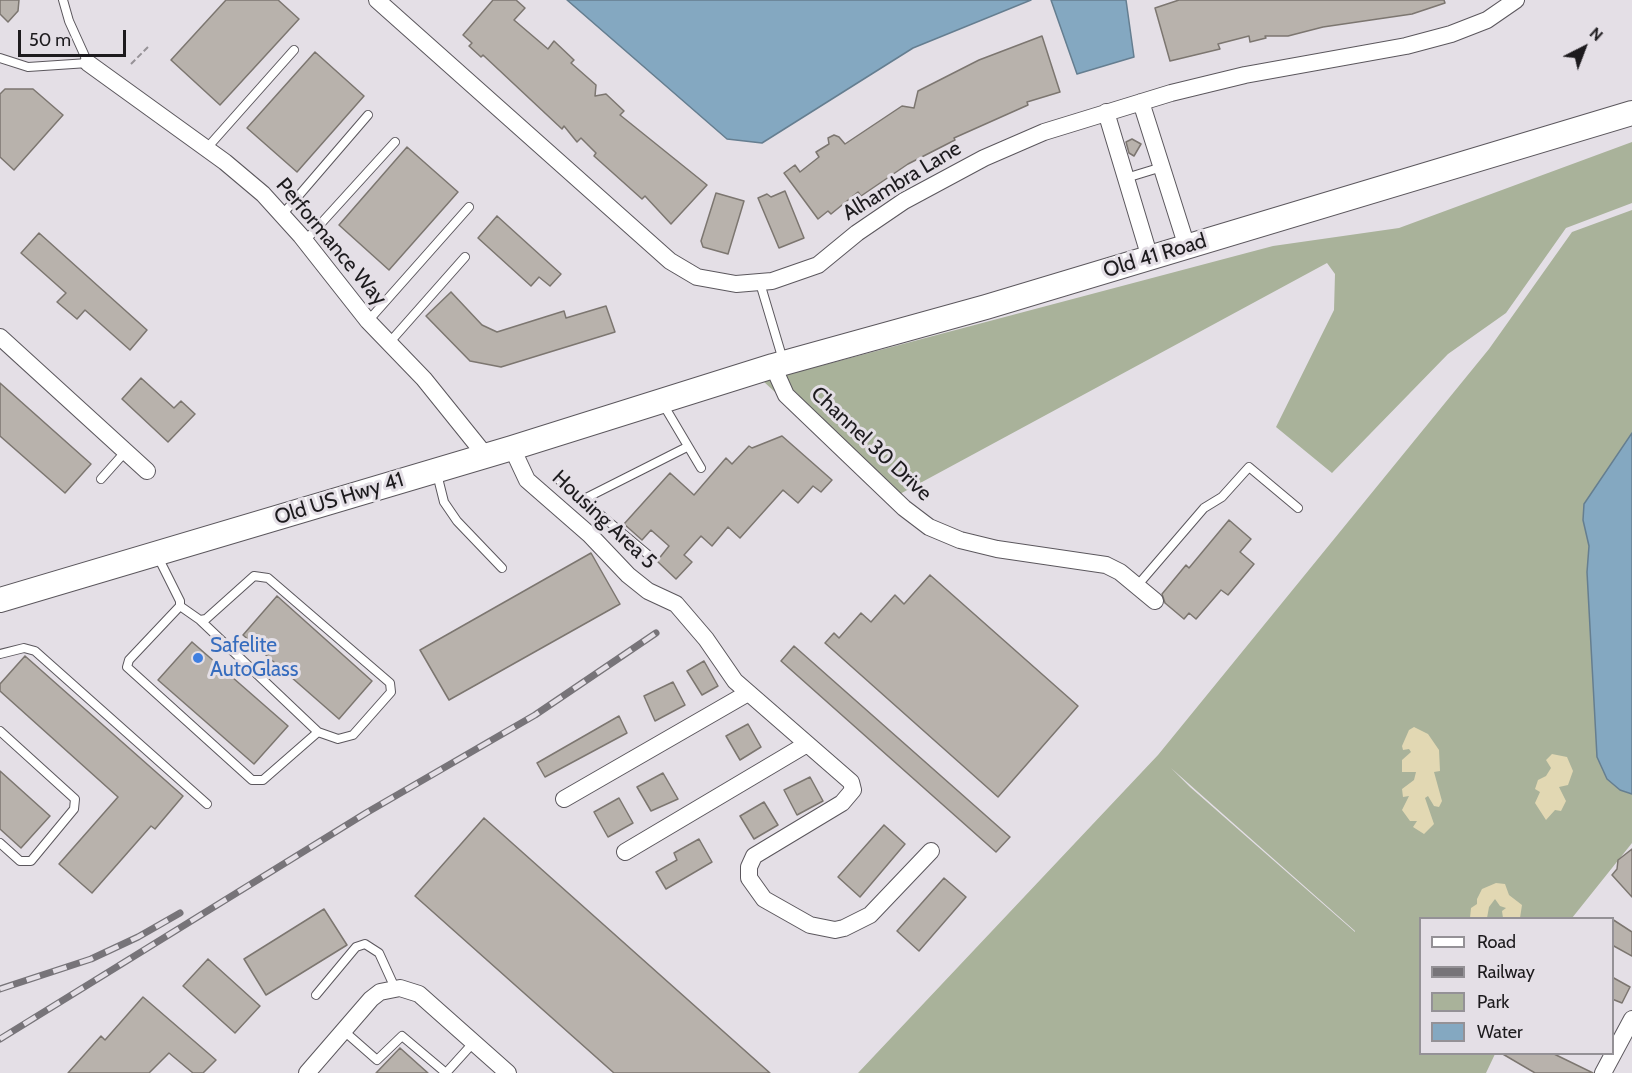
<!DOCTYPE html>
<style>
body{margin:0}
#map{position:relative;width:1632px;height:1073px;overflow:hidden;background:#e4dfe6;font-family:Cabin,sans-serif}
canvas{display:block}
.legend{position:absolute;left:1419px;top:917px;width:195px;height:138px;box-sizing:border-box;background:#e4dfe6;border:2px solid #949196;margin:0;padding:8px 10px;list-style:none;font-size:18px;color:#1d1b1e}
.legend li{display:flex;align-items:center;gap:12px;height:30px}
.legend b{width:30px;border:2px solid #949196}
.north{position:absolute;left:1554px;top:18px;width:60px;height:60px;-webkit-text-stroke:4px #e4dfe6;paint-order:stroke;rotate:42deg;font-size:16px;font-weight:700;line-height:24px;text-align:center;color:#1d1b1e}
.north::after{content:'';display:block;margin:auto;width:21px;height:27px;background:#1d1b1e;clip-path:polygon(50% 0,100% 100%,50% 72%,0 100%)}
.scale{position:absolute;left:18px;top:30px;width:108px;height:27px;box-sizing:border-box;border:3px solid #1d1b1e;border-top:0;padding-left:8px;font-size:18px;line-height:21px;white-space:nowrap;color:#1d1b1e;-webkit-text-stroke:4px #e4dfe6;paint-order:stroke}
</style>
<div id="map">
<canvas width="1632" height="1073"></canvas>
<ul class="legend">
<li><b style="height:8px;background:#fff"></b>Road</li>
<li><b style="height:8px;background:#777479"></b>Railway</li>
<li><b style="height:16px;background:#a9b29a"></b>Park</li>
<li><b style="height:16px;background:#84a8c1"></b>Water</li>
</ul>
<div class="north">N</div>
<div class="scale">50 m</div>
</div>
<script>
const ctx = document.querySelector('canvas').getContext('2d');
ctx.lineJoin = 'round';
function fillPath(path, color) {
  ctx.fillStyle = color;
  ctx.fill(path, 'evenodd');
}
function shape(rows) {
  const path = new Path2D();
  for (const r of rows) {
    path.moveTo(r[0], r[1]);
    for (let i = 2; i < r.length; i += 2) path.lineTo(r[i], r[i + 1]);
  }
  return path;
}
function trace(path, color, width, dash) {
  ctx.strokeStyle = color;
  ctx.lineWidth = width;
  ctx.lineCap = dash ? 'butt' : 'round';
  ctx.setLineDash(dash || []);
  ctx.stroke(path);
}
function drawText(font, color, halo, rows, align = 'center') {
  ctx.font = font + ' Cabin,sans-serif';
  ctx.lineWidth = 6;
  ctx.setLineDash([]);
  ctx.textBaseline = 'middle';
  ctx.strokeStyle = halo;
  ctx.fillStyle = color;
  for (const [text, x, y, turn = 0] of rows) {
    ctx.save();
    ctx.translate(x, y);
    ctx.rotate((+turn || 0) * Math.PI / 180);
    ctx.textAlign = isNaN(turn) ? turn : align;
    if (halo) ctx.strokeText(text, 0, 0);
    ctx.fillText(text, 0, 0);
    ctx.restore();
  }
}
const green = shape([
 [1632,142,1632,203,1566,228,1506,313,1448,354,1332,473,1276,427,1334,310,1335,274,1327,263,898,495,854,465,763,381,1273,246,1399,228],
 [1632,210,1632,843,1572,918,1420,918,1420,1054,1495,1054,1486,1073,858,1073,1158,755,1489,349,1572,232],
 [1171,768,1355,931,1355,932,1190,787]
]);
const sand = shape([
 [1414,727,1428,734,1439,750,1440,771,1434,772,1442,801,1439,807,1434,806,1428,796,1425,798,1434,824,1424,834,1413,827,1417,821,1410,821,1402,810,1409,796,1403,797,1402,789,1414,780,1416,772,1402,772,1402,760,1411,752,1409,749,1403,750,1402,746,1409,730],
 [1552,754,1567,757,1573,771,1568,785,1559,787,1566,801,1561,811,1555,810,1546,820,1535,803,1540,792,1535,789,1538,780,1546,776,1551,768,1546,760],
 [1496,883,1505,884,1509,895,1522,905,1520,918,1503,918,1502,911,1506,908,1500,906,1495,899,1489,907,1487,918,1470,918,1471,908,1477,904,1477,899,1482,889]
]);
const water = shape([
 [567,0,1031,0,913,48,762,143,727,139,567,0],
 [1051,0,1126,0,1134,57,1077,74,1051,0],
 [1632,433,1632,794,1620,790,1607,779,1597,757,1587,572,1589,546,1583,520,1584,504,1632,433]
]);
const building = shape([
 [0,0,19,0,18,11,8,22,0,14,0,0],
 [226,0,278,0,299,19,220,105,171,60,226,0],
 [493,0,516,0,525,8,514,20,548,49,554,41,574,60,571,63,596,85,595,96,606,94,624,111,620,115,707,185,671,224,645,196,642,199,594,156,596,153,581,138,577,142,564,126,562,129,483,55,481,57,469,46,472,43,463,35,493,0],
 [1179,0,1444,0,1445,3,1412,14,1323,27,1288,36,1265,36,1266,38,1250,42,1249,36,1218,44,1220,49,1170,61,1155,8,1179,0],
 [1042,36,1060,92,1027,102,1028,105,954,138,955,140,908,164,861,196,858,192,831,214,828,211,818,219,784,173,795,165,800,172,819,157,816,152,829,144,828,138,834,135,839,137,845,144,902,106,914,108,918,91,979,60,1042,36],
 [315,52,364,96,297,172,247,128,315,52],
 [5,89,33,89,63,115,14,170,0,157,0,94,5,89],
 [1132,139,1141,144,1134,156,1129,153,1126,142,1132,139],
 [407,147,458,192,389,270,339,225,407,147],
 [785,191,804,238,779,248,758,198,767,194,771,197,785,191],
 [716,193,744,201,728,254,703,247,701,241,716,193],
 [497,216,561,274,550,286,539,277,531,286,478,238,497,216],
 [39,233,147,330,130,350,85,310,77,319,57,302,66,293,21,253,39,233],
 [451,292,482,325,497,332,564,311,566,318,606,306,615,332,501,367,470,361,426,316,451,292],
 [141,378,174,408,181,401,195,414,168,442,122,399,141,378],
 [0,383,91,464,65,493,0,436,0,383],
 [782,436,832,480,821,492,813,486,798,503,783,490,740,538,728,527,712,546,701,536,684,555,692,562,676,579,657,561,669,546,651,530,642,540,624,524,670,473,694,495,726,458,732,464,749,446,752,448,782,436],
 [1229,520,1251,539,1240,552,1254,564,1228,595,1221,590,1196,619,1189,613,1184,619,1165,603,1162,594,1186,565,1189,568,1229,520],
 [591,553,620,604,449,700,420,650,591,553],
 [930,575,1078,706,998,797,825,643,834,633,839,638,861,613,871,622,895,595,904,604,930,575],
 [277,596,372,681,339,719,243,635,277,596],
 [192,642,288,726,254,764,158,680,192,642],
 [794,646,1010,837,996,852,781,661,794,646],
 [25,656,183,796,155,829,151,826,92,893,59,864,118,797,0,691,0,684,25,656],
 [704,661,718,686,702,695,687,671,704,661],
 [673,682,685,705,655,721,644,696,673,682],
 [619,716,627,733,545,777,537,763,619,716],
 [748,724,761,747,740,760,726,736,748,724],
 [0,771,50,816,21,848,0,829,0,771],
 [663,773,678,799,651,811,637,787,663,773],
 [810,777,823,801,797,815,784,790,810,777],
 [619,798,633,823,608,837,594,812,619,798],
 [764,802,778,825,754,839,740,816,764,802],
 [484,818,770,1073,614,1073,415,896,484,818],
 [884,825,905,844,860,897,838,877,884,825],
 [699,839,712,862,666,889,656,872,677,860,674,853,699,839],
 [1632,849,1632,897,1612,875,1617,869,1618,860,1632,849],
 [944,878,966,897,919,951,897,931,944,878],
 [324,909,347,945,266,995,244,959,324,909],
 [1612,919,1632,932,1632,956,1612,945,1612,919],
 [208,959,260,1006,235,1033,183,986,208,959],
 [1612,977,1630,987,1622,1003,1612,999,1612,977],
 [143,997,216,1060,203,1073,193,1073,169,1053,149,1073,68,1073,101,1036,105,1040,143,997],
 [400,1048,428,1073,376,1073,400,1048],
 [1501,1053,1552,1053,1593,1073,1535,1073,1501,1053]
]);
const path = shape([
 [131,64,148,47]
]);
const lane = shape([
 [0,58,28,67,88,63,69,21,63,0],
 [207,148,294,50],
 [1126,178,1162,167],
 [282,215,368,115],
 [305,241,395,142],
 [760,283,783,360],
 [368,321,469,207],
 [389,343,465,257],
 [663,404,701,468],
 [437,474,444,502,457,521,502,568],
 [101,479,126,451],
 [559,480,652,558],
 [584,499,687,447],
 [158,557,180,601,180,606,129,660,127,667,252,780,263,780,318,732,338,739,353,735,391,692,390,683,268,578,254,576,206,619,200,620,180,606],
 [1137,586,1204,508,1222,497,1249,467,1298,508],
 [200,620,318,732],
 [0,654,24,648,35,651,207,804],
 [0,731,75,799,74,809,31,861,20,861,0,843],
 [316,995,356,947,365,944,379,953,395,988],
 [344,1031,377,1060,402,1036,446,1073,474,1042]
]);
const street = shape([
 [377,0,670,261,697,277,736,284,772,281,818,265,857,233,904,201,984,158,1044,132,1171,93,1245,75,1406,46,1451,34,1487,20,1516,0],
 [88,63,225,162,263,194,301,236,368,321,424,379,486,456],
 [1141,102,1187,247],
 [1106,112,1150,258],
 [0,337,147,471],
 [773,366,786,395,904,508,929,527,960,540,997,549,1106,565,1120,572,1155,601],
 [512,448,527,480,590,535,628,575,648,591,676,604,706,639,735,681,851,782,853,790,842,803,754,856,749,867,749,878,764,899,810,925,835,930,844,928,870,915,931,851],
 [564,799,748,693],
 [625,852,807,744],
 [307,1073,371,999,380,992,400,988,419,994,508,1073],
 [1603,1073,1632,1019]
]);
const secondary = shape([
 [0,600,512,448,773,366,986,307,1632,113]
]);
const rail = shape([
 [0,989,91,959,138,937,180,913],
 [0,1039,366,813,535,715,656,633]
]);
const markers = [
 [198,658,6,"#3f7fe0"]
];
const streetNames = [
 ["Alhambra Lane",902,181,-31],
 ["Performance Way",331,242,50],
 ["Old 41 Road",1155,256,-17],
 ["Channel 30 Drive",871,444,43],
 ["Old US Hwy 41",339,499,-17],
 ["Housing Area 5",604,520,43]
];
const shopNames = [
 ["Safelite",210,646],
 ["AutoGlass",210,670]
];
fillPath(green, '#a9b29a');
fillPath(sand, '#e2d8b3');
fillPath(water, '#84a8c1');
trace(water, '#657e90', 1.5);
fillPath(building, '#b8b2ac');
trace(building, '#7c7670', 1.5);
trace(lane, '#5b575d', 10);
trace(street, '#5b575d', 18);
trace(secondary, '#5b575d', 26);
trace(path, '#969297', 2, [6, 3]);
trace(lane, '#fff', 8);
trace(street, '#fff', 16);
trace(secondary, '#fff', 24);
trace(rail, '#777479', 7);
trace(rail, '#e4dfe6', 4.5, [14]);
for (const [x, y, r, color] of markers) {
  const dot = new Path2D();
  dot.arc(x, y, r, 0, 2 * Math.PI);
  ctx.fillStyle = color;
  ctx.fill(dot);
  trace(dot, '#e4dfe6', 2);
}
drawText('21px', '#1d1b1e', '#e4dfe6', streetNames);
drawText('21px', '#366cbe', '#e4dfe6', shopNames, 'left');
</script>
